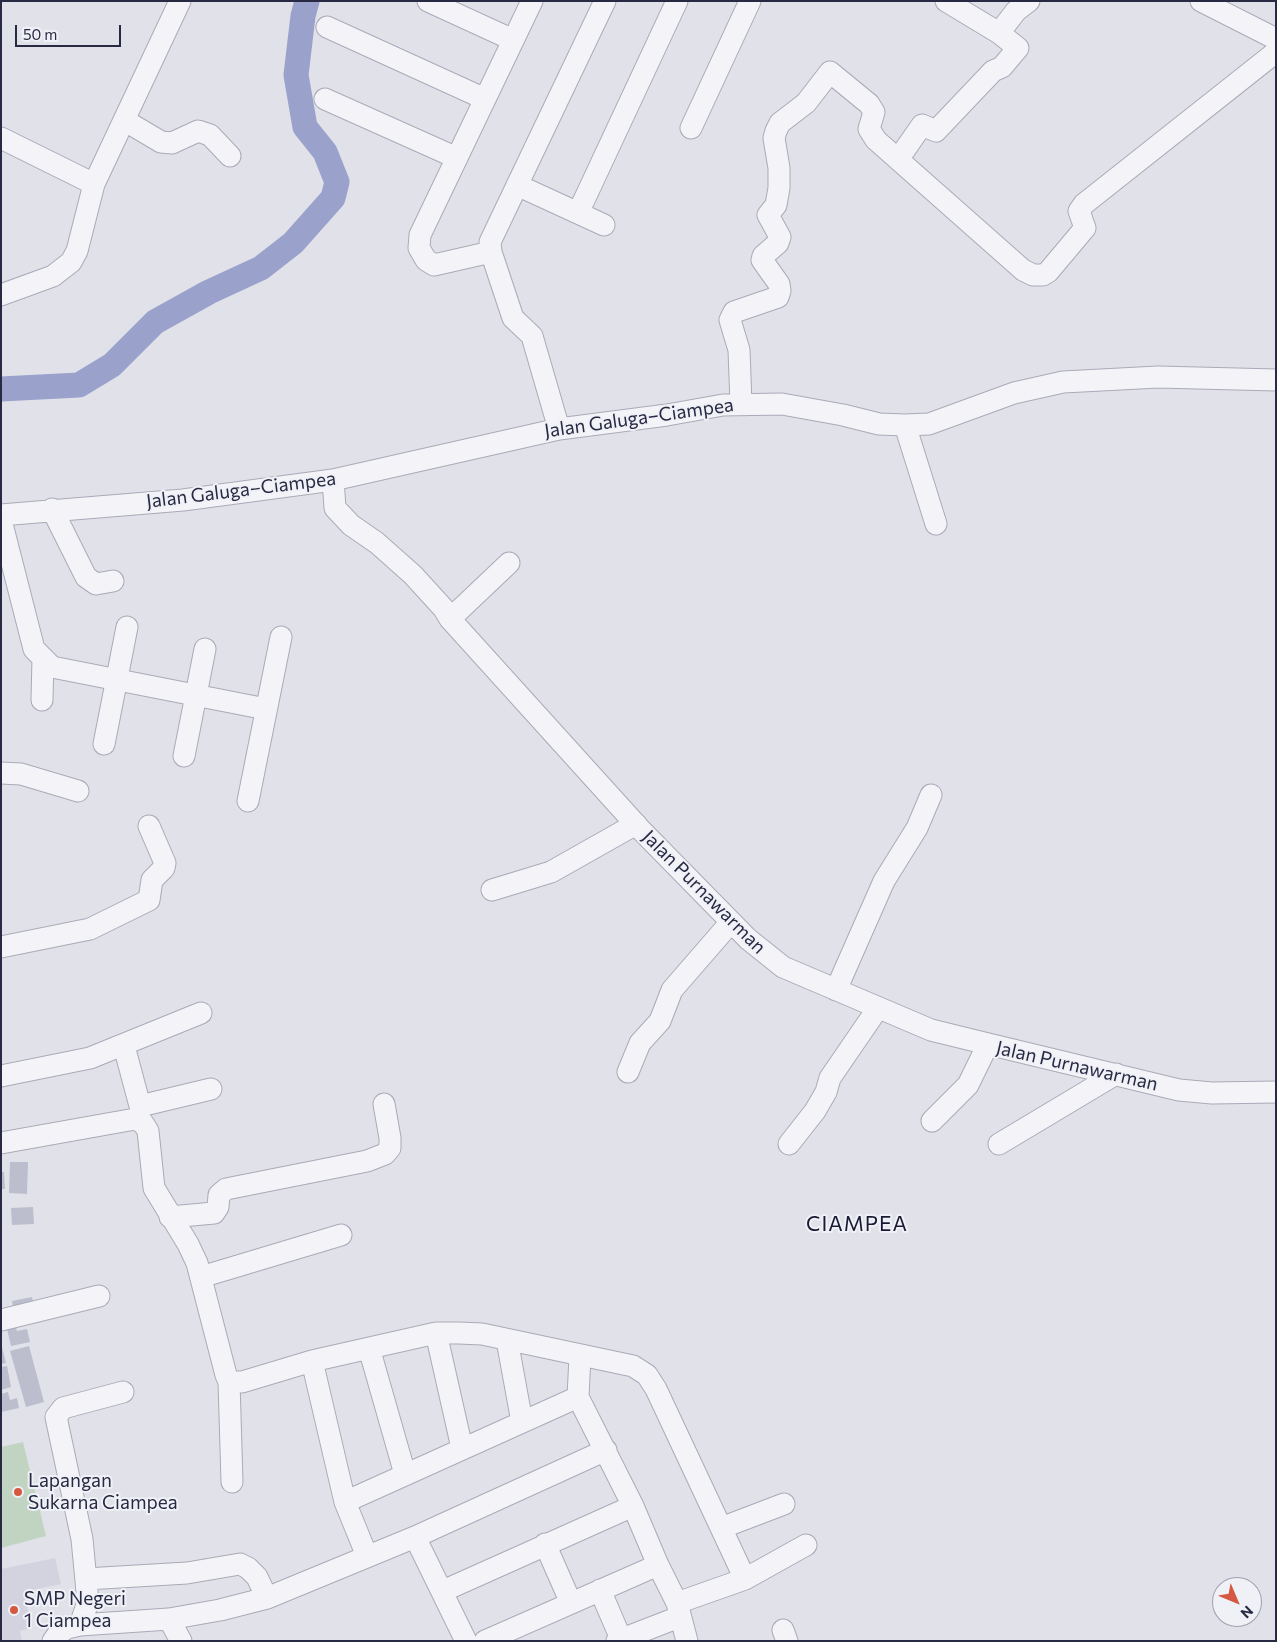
<!DOCTYPE html>
<meta charset="utf-8">
<style>
body{margin:0}
#map{position:relative;width:1277px;height:1642px;overflow:hidden;background:#e1e1ea;font-family:Commissioner,sans-serif}
canvas{display:block}
.frame{position:absolute;inset:0;border:2px solid #282943;pointer-events:none}
.north{position:absolute;left:1212px;top:1577px;width:50px;height:50px;box-sizing:border-box;background:#f0f1f7;border:1px solid #a0a1af;border-radius:50%;rotate:135deg;font-size:14px;font-weight:700;line-height:20px;text-align:center;color:#282943}
.north::after{content:'';display:block;margin:auto;width:18px;height:22px;background:#d45940;clip-path:polygon(50% 0,100% 100%,50% 72%,0 100%)}
.scale{position:absolute;left:15px;top:25px;width:106px;height:22px;box-sizing:border-box;border:2px solid #282943;border-top:0;padding-left:6px;font-size:15px;line-height:18px;white-space:nowrap;color:#282943;-webkit-text-stroke:4px #f0f1f7;paint-order:stroke}
</style>
<div id="map">
<canvas width="1277" height="1642"></canvas>
<div class="frame"></div>
<div class="north">N</div>
<div class="scale">50 m</div>
</div>
<script>
const ctx = document.querySelector('canvas').getContext('2d');
ctx.lineJoin = 'round';
function fillPath(path, color) {
  ctx.fillStyle = color;
  ctx.fill(path, 'evenodd');
}
function shape(rows) {
  const path = new Path2D();
  for (const r of rows) {
    path.moveTo(r[0], r[1]);
    for (let i = 2; i < r.length; i += 2) path.lineTo(r[i], r[i + 1]);
  }
  return path;
}
function trace(path, color, width, dash) {
  ctx.strokeStyle = color;
  ctx.lineWidth = width;
  ctx.lineCap = dash ? 'butt' : 'round';
  ctx.setLineDash(dash || []);
  ctx.stroke(path);
}
function drawText(font, color, halo, rows, align = 'center') {
  ctx.font = font + ' Commissioner,sans-serif';
  ctx.lineWidth = 4;
  ctx.setLineDash([]);
  ctx.textBaseline = 'middle';
  ctx.strokeStyle = halo;
  ctx.fillStyle = color;
  for (const [text, x, y, turn = 0] of rows) {
    ctx.save();
    ctx.translate(x, y);
    ctx.rotate((+turn || 0) * Math.PI / 180);
    ctx.textAlign = isNaN(turn) ? turn : align;
    if (halo) ctx.strokeText(text, 0, 0);
    ctx.fillText(text, 0, 0);
    ctx.restore();
  }
}
const built = shape([
 [55,1558,61,1584,24,1592,31,1628,20,1631,22,1641,1,1641,1,1569]
]);
const green = shape([
 [23,1442,46,1536,1,1548,1,1447]
]);
const river = shape([
 [1,389,79,385,112,365,155,322,209,292,261,268,293,243,333,198,337,182,325,152,305,127,296,75,303,16,307,1]
]);
const building = shape([
 [10,1162,28,1162,27,1194,9,1193],
 [1,1172,4,1172,5,1189,1,1189],
 [33,1207,34,1224,12,1225,11,1208],
 [32,1297,35,1311,14,1315,12,1301],
 [16,1327,17,1331,27,1329,30,1342,11,1346,7,1329],
 [1,1343,6,1363,1,1364],
 [29,1346,44,1402,26,1407,10,1351],
 [7,1366,11,1387,1,1390,1,1367],
 [8,1392,10,1400,17,1398,19,1408,1,1412,1,1394]
]);
const minor = shape([
 [428,1,513,40],
 [946,1,999,33],
 [1201,1,1276,39],
 [327,27,485,99],
 [325,99,457,158],
 [124,120,161,142,172,143,198,131,210,135,230,156],
 [691,128,750,1],
 [1,138,94,184],
 [899,158,922,125,936,131,993,71,1002,67,1018,48,999,33,1016,11,1029,1],
 [517,185,604,225],
 [578,213,677,1],
 [491,252,434,265,426,260,419,248,420,235,532,1],
 [1,295,53,276,71,262,77,251,94,184,180,1],
 [741,404,739,350,730,320,734,312,778,297,780,291,779,284,762,260,763,256,778,243,780,237,768,215,776,205,779,188,779,168,774,138,776,131,780,123,806,103,830,72,869,104,874,112,869,129,876,140,1023,270,1033,275,1043,275,1048,272,1085,228,1079,211,1084,204,1276,52],
 [905,425,936,524],
 [559,429,532,336,513,318,491,252,490,242,605,1],
 [333,480,335,508,351,525,377,543,413,575,444,609,450,619,640,829,748,939,783,967,931,1030,988,1044,1179,1090,1212,1093,1276,1092],
 [52,509,86,577,96,584,113,581],
 [1,515,183,500,333,480,559,429,667,415,723,405,782,404,843,415,879,424,905,425,929,424,1014,393,1063,382,1158,377,1276,380],
 [1,520,34,649,52,667,266,709],
 [450,619,509,563],
 [42,700,43,658],
 [104,744,127,627],
 [184,756,205,649],
 [1,773,21,774,78,791],
 [248,801,281,637],
 [492,890,551,872,636,824],
 [1,947,90,929,149,900,152,880,164,868,165,863,149,826],
 [836,990,884,881,917,828,931,795],
 [124,1046,140,1106,211,1089],
 [628,1072,640,1043,660,1021,672,990,731,922],
 [1,1076,90,1058,201,1013],
 [932,1121,968,1085,988,1044],
 [1,1143,135,1119,143,1123,148,1131,154,1188,188,1244,197,1263,226,1375,229,1382,242,1382,312,1361,436,1333,459,1333,482,1334,633,1366,647,1375,656,1389,745,1579,677,1603],
 [789,1144,815,1111,826,1092,830,1078,878,1008],
 [999,1144,1116,1074],
 [170,1217,214,1213,218,1207,219,1195,226,1189,367,1161,385,1154,390,1148,390,1138,384,1104],
 [201,1277,341,1235],
 [1,1320,99,1296],
 [436,1333,462,1448],
 [507,1340,522,1422],
 [369,1348,405,1474],
 [580,1356,578,1397,633,1506,658,1565,677,1603,687,1641],
 [312,1361,345,1502,367,1556],
 [229,1382,232,1482],
 [345,1502,578,1397],
 [721,1528,784,1504],
 [415,1537,466,1641],
 [545,1544,571,1603],
 [86,1579,187,1573,240,1564,248,1568,257,1577,267,1598],
 [745,1579,806,1545],
 [600,1590,621,1639],
 [443,1591,633,1506],
 [169,1619,181,1641],
 [80,1625,88,1602,82,1539,56,1417,63,1408,123,1392],
 [783,1630,787,1641],
 [53,1641,58,1634,67,1628,80,1625,169,1619,220,1610,267,1598,415,1537,606,1450],
 [485,1641,658,1565],
 [617,1641,679,1617]
]);
const markers = [
 [18,1492,5,"#d45940"],
 [14,1610,5,"#d45940"]
];
const streetNames = [
 ["Jalan Galuga–Ciampea",639,418,-8],
 ["Jalan Galuga–Ciampea",241,490,-7],
 ["Jalan Purnawarman",704,892,45],
 ["Jalan Purnawarman",1077,1066,13]
];
const poiNames = [
 ["Lapangan",28,1481],
 ["Sukarna Ciampea",28,1503],
 ["SMP Negeri",24,1599],
 ["1 Ciampea",24,1621]
];
const quarterNames = [
 ["CIAMPEA",857,1224]
];
fillPath(built, '#d2d3df');
fillPath(green, '#c1d4c2');
trace(river, '#9aa2cc', 25);
fillPath(building, '#bdbecd');
trace(minor, '#aaaab8', 23);
trace(minor, '#f4f4f8', 21);
for (const [x, y, r, color] of markers) {
  const dot = new Path2D();
  dot.arc(x, y, r, 0, 2 * Math.PI);
  ctx.fillStyle = color;
  ctx.fill(dot);
  trace(dot, '#f0f1f7', 2);
}
drawText('19px', '#282943', '#f0f1f7', streetNames);
drawText('19px', '#282943', '#f0f1f7', poiNames, 'left');
ctx.letterSpacing = '1px';
drawText('21px', '#1a1b33', '#f0f1f7', quarterNames);
ctx.letterSpacing = '0px';
</script>
